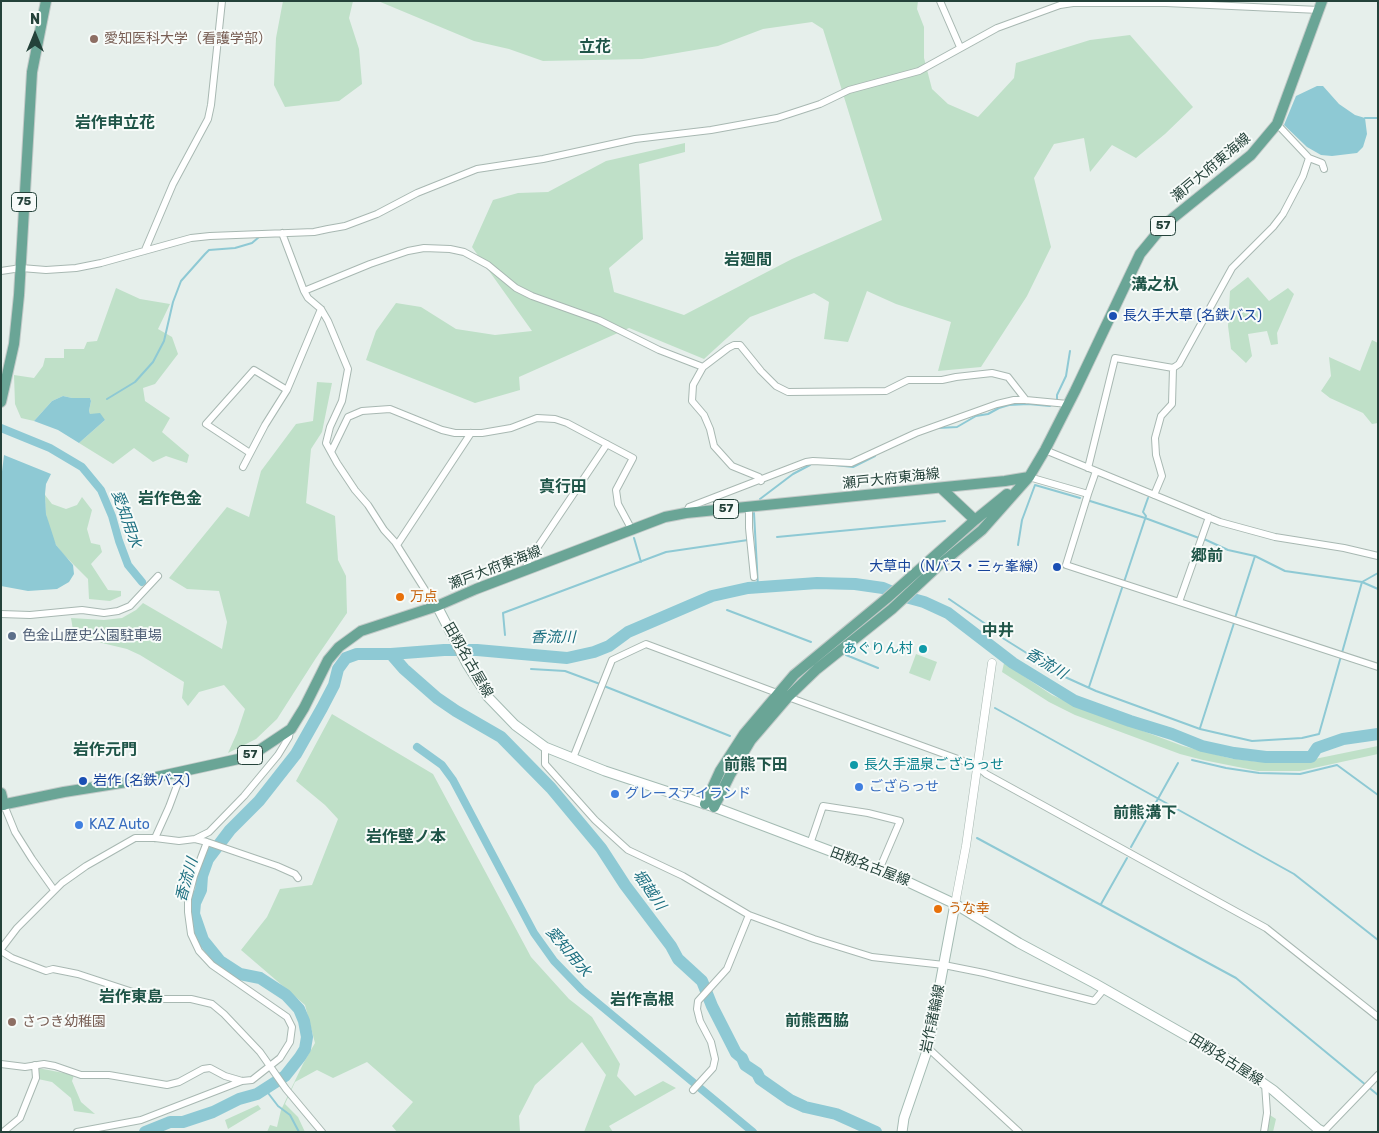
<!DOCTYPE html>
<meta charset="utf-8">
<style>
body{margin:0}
#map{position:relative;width:1379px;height:1133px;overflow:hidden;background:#e6efeb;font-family:Rubik,sans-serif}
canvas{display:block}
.frame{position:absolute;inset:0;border:2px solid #24423a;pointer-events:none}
.north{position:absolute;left:10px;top:10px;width:50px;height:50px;-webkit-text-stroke:4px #f7fbf9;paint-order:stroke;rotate:0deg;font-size:14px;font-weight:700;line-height:20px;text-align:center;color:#24423a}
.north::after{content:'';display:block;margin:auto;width:18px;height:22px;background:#24423a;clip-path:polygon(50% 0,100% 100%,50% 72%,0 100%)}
</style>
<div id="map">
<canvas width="1379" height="1133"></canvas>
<div class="frame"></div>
<div class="north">N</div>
</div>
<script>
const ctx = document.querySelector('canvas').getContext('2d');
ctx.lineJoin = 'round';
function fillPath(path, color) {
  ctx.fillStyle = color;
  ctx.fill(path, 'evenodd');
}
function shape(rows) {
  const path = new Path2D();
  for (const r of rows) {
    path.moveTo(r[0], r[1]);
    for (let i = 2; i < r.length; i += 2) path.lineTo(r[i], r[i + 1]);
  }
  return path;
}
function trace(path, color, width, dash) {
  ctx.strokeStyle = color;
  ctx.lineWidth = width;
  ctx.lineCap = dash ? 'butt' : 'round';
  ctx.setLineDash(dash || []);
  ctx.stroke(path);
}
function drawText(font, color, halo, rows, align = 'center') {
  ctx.font = font + ' Rubik,"Noto Sans JP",sans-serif';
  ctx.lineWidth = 4;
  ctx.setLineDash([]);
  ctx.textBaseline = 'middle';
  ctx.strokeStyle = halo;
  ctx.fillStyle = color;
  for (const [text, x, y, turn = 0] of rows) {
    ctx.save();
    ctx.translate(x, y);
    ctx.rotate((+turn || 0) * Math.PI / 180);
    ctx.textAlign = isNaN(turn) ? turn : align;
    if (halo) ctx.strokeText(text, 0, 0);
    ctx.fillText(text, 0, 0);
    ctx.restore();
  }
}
const green = shape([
 [283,1,353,1,349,18,359,49,362,84,339,101,285,107,274,85,276,38],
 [378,1,918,1,917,9,924,27,924,58,932,89,948,104,978,117,1014,78,1016,63,1090,40,1130,35,1193,107,1165,134,1136,158,1112,145,1090,172,1084,138,1054,144,1034,178,1051,247,1027,296,981,367,938,371,951,322,896,304,867,291,848,342,824,339,829,302,814,293,750,317,704,359,629,328,519,377,520,390,475,403,366,360,376,331,396,303,421,307,456,329,495,335,532,331,472,247,493,200,518,193,548,192,606,161,685,143,685,152,639,164,643,239,609,268,614,292,684,315,792,259,882,220,823,29,812,22,763,29,718,46,642,59,543,61,509,49,474,41],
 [1248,277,1269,301,1288,288,1294,294,1277,333,1278,344,1271,345,1267,331,1248,334,1252,356,1246,363,1231,349,1228,326,1230,291],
 [116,288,140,299,170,304,158,329,172,337,178,354,155,384,143,388,145,401,170,418,162,432,189,455,187,463,166,456,153,462,134,448,113,464,79,443,105,420,90,415,89,411,91,401,90,398,72,398,63,396,52,401,34,421,21,418,15,404,14,375,34,378,43,366,45,358,64,358,64,349,84,349,87,342,97,341],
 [1372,340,1378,343,1378,423,1372,424,1363,413,1330,398,1321,391,1331,376,1329,357,1360,371],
 [317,382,332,383,322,432,311,449,306,503,335,516,338,560,346,576,347,613,316,658,277,719,256,739,228,753,237,733,245,709,224,685,199,692,188,706,182,698,184,682,140,655,127,649,102,643,73,630,71,618,104,620,122,618,136,610,143,603,222,649,227,622,219,591,187,589,169,578,227,507,249,517,261,471,296,424,313,421],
 [45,495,52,504,66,509,77,505,82,497,92,510,87,529,91,543,100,545,102,552,91,564,108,590,121,591,121,596,110,601,89,599,88,579,63,554,56,545,51,535,46,514],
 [916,654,937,662,930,681,909,673],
 [1004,663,1052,695,1079,707,1183,746,1229,758,1259,762,1300,762,1378,746,1378,754,1300,771,1258,771,1203,760,1180,754,1075,715,1049,702,1002,672],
 [332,714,433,774,531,957,569,999,592,1017,620,1064,617,1076,635,1096,663,1081,676,1088,609,1126,613,1132,584,1132,606,1075,582,1042,535,1085,519,1116,520,1132,397,1132,392,1126,413,1102,367,1062,333,1078,317,1070,295,1082,285,1104,298,1117,305,1132,267,1132,270,1125,277,1127,281,1110,303,1064,315,1043,305,1005,241,950,267,917,280,889,312,885,338,819,325,805,296,781],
 [38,1068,74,1075,72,1081,81,1102,95,1114,74,1111,71,1098,52,1082,38,1079],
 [258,1105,261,1109,228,1129,225,1120],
 [1267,1113,1276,1119,1273,1132,1264,1132]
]);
const water = shape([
 [1317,86,1323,86,1339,104,1355,115,1365,118,1367,134,1363,147,1357,153,1332,156,1321,155,1307,147,1284,125,1296,96],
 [63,396,72,398,90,398,91,401,89,411,90,414,100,413,105,420,79,443,58,430,34,421,52,401],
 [4,455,51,474,46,484,45,494,46,514,56,545,73,565,74,574,69,582,57,589,28,591,1,586,1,480]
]);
const stream = shape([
 [1365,118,1378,118],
 [107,399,135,382,153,362,164,341,173,302,181,281,205,254,209,250,235,248,252,243,259,237],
 [1057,401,1057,395,1066,376,1070,351],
 [938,428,957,427,976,416,988,414,999,408,1009,405,1028,404,1050,406,1053,404],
 [835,465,853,467,875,456],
 [760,499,793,474,810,465],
 [1090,501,1145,518,1199,538],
 [754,513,758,587],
 [777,537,945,521],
 [634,538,641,562],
 [1204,539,1228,550,1255,556,1285,571,1362,582,1378,589],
 [1018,545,1022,520,1035,485,1080,498],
 [949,599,990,627],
 [727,610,811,642],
 [1235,618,1255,556],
 [505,635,503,613,666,552,748,540],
 [1001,637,1065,677,1096,691,1200,729,1252,741,1302,738,1319,734,1362,582,1378,573],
 [846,655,878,668],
 [531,669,565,671,600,684],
 [604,686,730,736],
 [1089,687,1146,516,1143,512,1148,498],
 [995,708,1294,874,1378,940],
 [1200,728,1234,623],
 [1192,760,1226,768,1259,773,1300,774,1337,765,1378,795],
 [977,838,1236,978,1378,1095],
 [1131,847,1178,763],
 [1101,904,1127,858],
 [265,1089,278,1106,290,1115,299,1132]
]);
const canal = shape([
 [1,428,50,448,82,467,101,490,112,516,119,541,128,565,142,582],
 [417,747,442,765,453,780,534,933,554,961,582,990,753,1132]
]);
const river = shape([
 [391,654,404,669,437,698,456,711,501,737,551,788,601,848,625,885,671,946,678,959,702,981,712,1006,736,1053,742,1058,745,1065,757,1073,760,1079,790,1100,805,1107,836,1114,876,1132],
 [145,1132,170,1122,183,1122,213,1112,239,1099,257,1094,285,1076,300,1057,305,1049,307,1037,304,1021,299,1009,286,995,260,978,240,974,220,961,203,940,194,914,195,903,201,890,202,876,208,859,230,830,259,801,296,754,322,708,334,685,338,669,346,658,357,654,391,654,444,650,477,650,567,658,594,652,609,646,628,632,712,596,748,588,817,583,855,584,883,588,902,596,924,602,948,613,1013,663,1075,701,1130,721,1172,734,1202,746,1234,753,1266,757,1311,757,1317,748,1343,739,1378,734]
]);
const minor = shape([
 [940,1,960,47],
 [1277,124,1309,158,1322,163,1324,169],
 [282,233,304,291,308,298,321,309,328,321,348,369,342,401,330,427,326,443,337,463,355,490,368,505,384,530,395,542,432,601,437,606],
 [145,250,173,184,208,119,211,105,222,1],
 [1,271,21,268,46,270,76,268,101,263,191,238,210,236,314,232,328,229,345,226,377,214,417,193,477,169,543,159,635,139,711,130,777,118,820,104,849,90,919,71,997,28,1060,5,1073,3,1166,3,1319,10],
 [304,291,370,264,408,251,424,248,450,249,464,252,488,265,516,288,532,296,599,320,659,350,703,367],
 [1045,450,1220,522,1275,537,1344,548,1378,556],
 [331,452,348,417,362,411,390,409,442,430,455,433,482,433,511,428,537,418,555,419,567,423,633,458,616,490,618,504,632,530],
 [250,453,206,424,254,370,287,390],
 [243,467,265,425,287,390,321,309],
 [1088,468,1115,358,1173,368],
 [1029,477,1088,494,1096,471],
 [761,481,759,477,732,466,714,446,710,429,704,415,692,401,693,385,703,367,728,348,734,345,740,345,761,371,776,386,788,392,886,391,908,380,942,380,956,377,992,373,1008,377,1026,400],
 [1088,494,1066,565,1378,667],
 [1154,495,1162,476,1156,455,1155,438,1161,416,1172,404,1173,368,1179,364,1232,268,1273,227,1283,214,1303,176,1309,158],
 [749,507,749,528,754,577],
 [686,513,689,507,806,462,813,461,851,463,916,433,997,404,1014,400,1026,400,1068,404],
 [397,545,471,433],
 [526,570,527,563,607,444],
 [1179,602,1209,517],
 [1,614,30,615,82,610,104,613,118,611,130,606,158,576],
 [788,697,977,766,986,774,1266,928,1378,1017],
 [545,747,545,764,595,820,628,850,683,876,749,915,814,939,872,957,944,965,984,973,1094,1001,1104,989],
 [573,758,612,660,646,644,777,693],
 [4,805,15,832,32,859,54,890],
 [155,838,169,807,182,772],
 [195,839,209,832,244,796,278,755,289,737,290,730],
 [810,844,823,806,868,813,900,821,879,870],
 [1,949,17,928,62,883,86,866,135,838,155,838,179,841,195,839,207,842,277,866,295,874,298,878],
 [1,951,12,958,46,971,53,969,78,974,154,999,191,999,212,1004,224,1014,260,1052,286,1089,322,1132],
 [928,1048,1019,1132],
 [1,1064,25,1067,44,1064,55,1066,81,1075,109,1075,167,1085,179,1082,203,1069,210,1068,225,1076,242,1081,252,1080,280,1058,290,1042,292,1027,287,1017,212,965,199,951,191,934,188,912,188,899,194,876,207,842],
 [693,1090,713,1068,715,1059,711,1042,700,1021,697,1009,698,1001,727,969,749,915],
 [1324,1131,1378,1075],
 [3,1132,20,1118,36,1078,35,1065],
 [77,1132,141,1120,242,1081],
 [1264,1132,1267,1113,1265,1084]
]);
const tertiary = shape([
 [955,904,966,846,992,663]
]);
const secondary = shape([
 [437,606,467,664,488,697,515,725,545,747,605,771,714,807,891,874,955,904,1019,943,1094,983,1231,1061,1273,1090,1318,1129,1324,1132],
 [902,1132,904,1118,928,1048,955,904]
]);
const primary = shape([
 [1,402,14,344,19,295,32,72,46,1],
 [941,488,975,520],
 [1,793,4,805],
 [705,804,720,771,744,734,794,675,886,599,975,520,1007,494],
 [1,805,64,792,152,778,243,758,258,751,291,729,304,708,328,660,339,647,361,631,437,606,476,589,665,517,686,513,1005,481,1029,477],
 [714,807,730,775,751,740,788,697,817,669,892,609,938,566,982,530,1029,477,1045,450,1075,391,1140,254,1163,226,1251,155,1277,124,1322,1]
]);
const markers = [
 [94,39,5,"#8d6e63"],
 [1113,316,5,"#1a4fb4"],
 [1057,567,5,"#1a4fb4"],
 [400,597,5,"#e8710a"],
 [12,636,5,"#5c6f8a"],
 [923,649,5,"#0f9aa8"],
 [854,765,5,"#0f9aa8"],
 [83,781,5,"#1a4fb4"],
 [859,787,5,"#3f7fe0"],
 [615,794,5,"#3f7fe0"],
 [79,825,5,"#3f7fe0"],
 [938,909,5,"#e8710a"],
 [12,1022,5,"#8d6e63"]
];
const shields = [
 [24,202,25],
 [1163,226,25],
 [726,509,25],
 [250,755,25]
];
const shieldNames = [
 ["75",24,202],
 ["57",1163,226],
 ["57",726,509],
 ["57",250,755]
];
const educationNames = [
 ["愛知医科大学（看護学部）",104,39],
 ["さつき幼稚園",22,1022]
];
const streetNames = [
 ["瀬戸大府東海線",1211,168,-40],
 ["瀬戸大府東海線",891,479,-6],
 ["瀬戸大府東海線",495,568,-21],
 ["田籾名古屋線",468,660,60],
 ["田籾名古屋線",870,867,21],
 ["岩作諸輪線",933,1019,-78],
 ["田籾名古屋線",1226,1060,32]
];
const transitNames = [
 ["長久手大草 (名鉄バス)",1123,316],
 ["大草中（Nバス・三ヶ峯線）",1047,567,"right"],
 ["岩作 (名鉄バス)",93,781]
];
const foodNames = [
 ["万点",410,597],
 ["うな幸",948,909]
];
const serviceNames = [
 ["色金山歴史公園駐車場",22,636]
];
const cultureNames = [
 ["あぐりん村",913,649],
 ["長久手温泉ござらっせ",864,765,"left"]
];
const shopNames = [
 ["ござらっせ",869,787],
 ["グレースアイランド",625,794],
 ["KAZ Auto",89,825]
];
const waterNames = [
 ["愛知用水",126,519,70],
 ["香流川",553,638],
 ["香流川",1046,664,31],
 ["香流川",187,880,-74],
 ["堀越川",649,890,55],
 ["愛知用水",568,952,50]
];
const quarterNames = [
 ["立花",595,47],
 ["岩作申立花",115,123],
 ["岩廻間",748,260],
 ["溝之杁",1155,285],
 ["真行田",563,487],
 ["岩作色金",170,499],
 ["郷前",1207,556],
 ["中井",998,631],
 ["岩作元門",105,750],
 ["前熊下田",756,765],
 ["前熊溝下",1145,813],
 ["岩作壁ノ本",406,837],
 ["岩作東島",131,997],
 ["岩作高根",642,1000],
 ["前熊西脇",817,1021]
];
fillPath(green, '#bfe0c8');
fillPath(water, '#8ec9d4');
trace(stream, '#8ec9d4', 2);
trace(canal, '#8ec9d4', 8);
trace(river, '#8ec9d4', 12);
trace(minor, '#a8b8b2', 8);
trace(tertiary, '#a8b8b2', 9);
trace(secondary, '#a4bbb3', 11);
trace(primary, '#c2cac8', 12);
trace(minor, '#fff', 6);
trace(tertiary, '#fff', 8);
trace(secondary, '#fff', 9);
trace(primary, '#6aa596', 10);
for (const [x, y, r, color] of markers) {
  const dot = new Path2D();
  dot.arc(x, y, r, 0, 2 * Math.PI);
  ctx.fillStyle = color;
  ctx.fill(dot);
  trace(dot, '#f7fbf9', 2);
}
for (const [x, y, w] of shields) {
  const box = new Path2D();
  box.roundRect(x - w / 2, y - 9.5, w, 19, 4);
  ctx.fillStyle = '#f7fbf9';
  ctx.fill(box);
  trace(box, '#24423a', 1);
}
drawText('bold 12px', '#24423a', null, shieldNames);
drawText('14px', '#785e54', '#f7fbf9', educationNames, 'left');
drawText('14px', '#24423a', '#f7fbf9', streetNames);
drawText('14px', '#164399', '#f7fbf9', transitNames, 'left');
drawText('14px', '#c56008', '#f7fbf9', foodNames, 'left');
drawText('14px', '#4e5e75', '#f7fbf9', serviceNames, 'left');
drawText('14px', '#0d838f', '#f7fbf9', cultureNames, 'right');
drawText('14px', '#366cbe', '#f7fbf9', shopNames, 'left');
drawText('italic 15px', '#1c6f80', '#f7fbf9', waterNames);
drawText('bold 16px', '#1f5548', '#f7fbf9', quarterNames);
</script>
